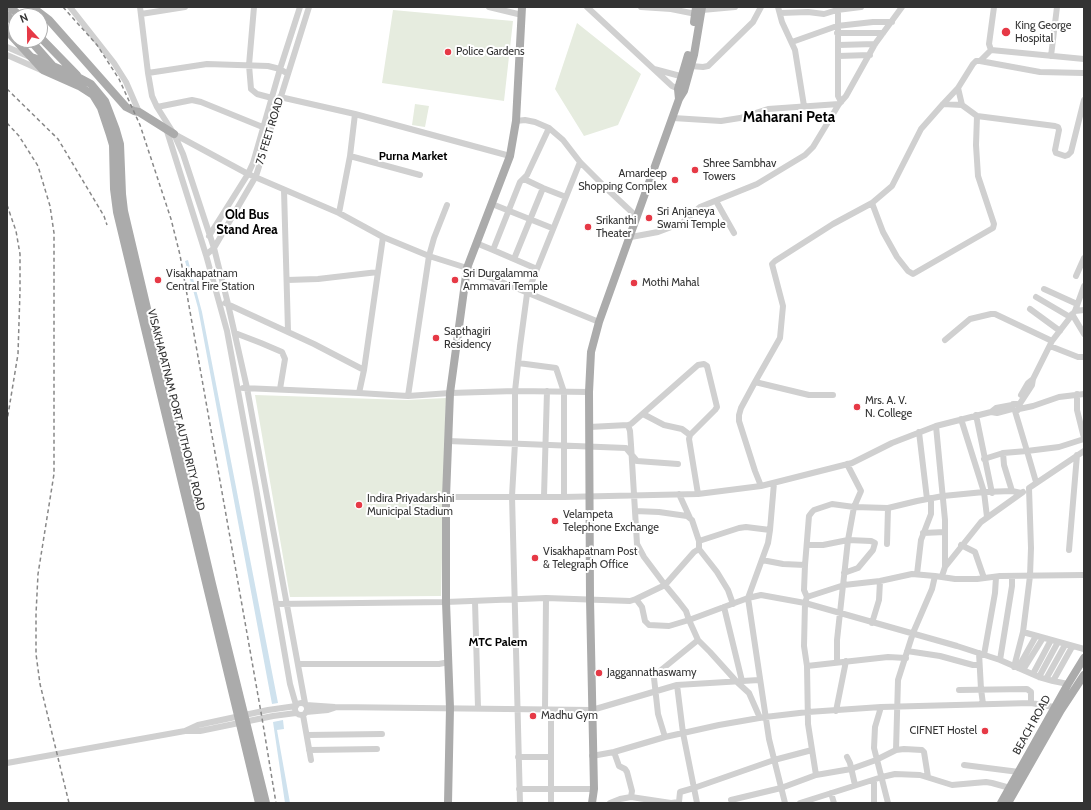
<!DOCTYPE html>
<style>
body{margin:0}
#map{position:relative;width:1091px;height:810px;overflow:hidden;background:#fff;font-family:Cabin,sans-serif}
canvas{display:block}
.frame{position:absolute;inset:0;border:8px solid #333;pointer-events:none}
.north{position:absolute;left:8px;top:8px;width:40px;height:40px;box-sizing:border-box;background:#fff;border:1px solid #adadad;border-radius:50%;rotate:338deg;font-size:11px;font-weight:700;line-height:16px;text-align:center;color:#333}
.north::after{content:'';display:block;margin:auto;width:14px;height:18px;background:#e63946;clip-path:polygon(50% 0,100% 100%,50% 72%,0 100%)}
</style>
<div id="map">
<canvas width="1091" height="810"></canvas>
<div class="frame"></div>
<div class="north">N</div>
</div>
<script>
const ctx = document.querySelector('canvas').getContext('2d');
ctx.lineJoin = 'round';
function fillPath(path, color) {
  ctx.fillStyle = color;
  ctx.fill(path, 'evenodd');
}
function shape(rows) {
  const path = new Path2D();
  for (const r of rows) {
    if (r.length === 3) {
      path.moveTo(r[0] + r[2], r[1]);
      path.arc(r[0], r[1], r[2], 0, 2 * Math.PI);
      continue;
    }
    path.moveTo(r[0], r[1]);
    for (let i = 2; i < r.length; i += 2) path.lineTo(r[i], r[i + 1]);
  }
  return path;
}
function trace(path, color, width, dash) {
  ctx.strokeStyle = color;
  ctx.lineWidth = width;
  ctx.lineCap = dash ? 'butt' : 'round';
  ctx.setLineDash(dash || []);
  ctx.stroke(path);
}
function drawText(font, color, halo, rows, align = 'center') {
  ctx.font = font + ' Cabin,sans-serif';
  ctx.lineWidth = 4;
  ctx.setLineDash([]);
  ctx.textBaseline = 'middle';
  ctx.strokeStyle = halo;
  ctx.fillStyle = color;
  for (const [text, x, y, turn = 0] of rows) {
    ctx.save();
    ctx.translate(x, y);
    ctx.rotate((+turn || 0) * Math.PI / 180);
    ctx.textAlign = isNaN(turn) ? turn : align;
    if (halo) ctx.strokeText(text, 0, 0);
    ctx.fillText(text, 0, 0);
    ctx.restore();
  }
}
const green = shape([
 [393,10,513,21,504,101,382,83],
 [577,23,641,74,618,125,584,136,555,89],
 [415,104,429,106,425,127,412,125],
 [255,395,407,400,446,398,441,596,290,597]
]);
const water = shape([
 [188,260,202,312,278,703,272,704,198,308,185,261],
 [283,720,284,729,277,730,290,803,285,803,273,722]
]);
const minor = shape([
 [70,7,114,63,126,82,139,112],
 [140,7,148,73,152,96,157,107,174,134,183,154,214,248,228,304,247,388,305,703],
 [254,7,249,65,251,89,257,94,272,98],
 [489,7,522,15],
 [587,7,672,86,681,90],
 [641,7,671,9,696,14],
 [778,7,782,22,795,50,804,106],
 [838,7,838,96,841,102],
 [994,7,989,44,991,50,1084,59],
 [702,10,735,7],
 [780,13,808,12,824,14,837,10,861,7],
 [141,14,185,7],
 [837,33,883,33],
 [792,42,837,26,873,22,892,22],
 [838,45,875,44],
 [7,47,30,57],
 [7,55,41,70],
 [838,56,870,55],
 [1051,56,1057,7],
 [980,61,1040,72,1084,73],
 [691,66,703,67,708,66,753,22,761,7],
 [654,69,684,77],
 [148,73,207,64,268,66,280,69,288,74],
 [280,97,355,114,510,156],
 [943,104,962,105,977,116,976,145,978,176,994,224,993,228,913,274,908,271,897,257,883,232,872,203,892,186,921,129,943,104,958,88],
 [962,105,958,88,973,64,976,61,980,61,991,50],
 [157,107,192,100,201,102,265,128],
 [977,116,1055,126,1058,127,1059,130,1055,150,1056,153,1065,156,1068,155,1071,152,1084,100],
 [673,118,721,121,740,118,768,109,839,104],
 [516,121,525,120,535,122,549,128,563,140,580,162,607,189,637,217],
 [166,128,206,255,227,331,256,488,290,684,296,705],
 [174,134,248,174,339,213,383,237,429,256,467,268,599,322],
 [350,156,420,175],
 [524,179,543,188,566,197,580,162],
 [284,190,288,331],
 [716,201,734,233],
 [492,204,552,228],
 [339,213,350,156,355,114],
 [209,236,248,174,253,163,280,69,300,7],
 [631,237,658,232,682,223,700,207,757,184,805,155,813,147,839,104,846,96,875,44,902,7],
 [476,243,493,250,520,182,527,175,549,128],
 [493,250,537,269],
 [206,255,214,248,256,176,309,7],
 [514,259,543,188],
 [1076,276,1084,258],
 [287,280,318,279,378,272],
 [1044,289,1077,304],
 [1036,297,1070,317],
 [225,303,314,344,364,370],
 [1030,309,1060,331],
 [1075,311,1084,310],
 [1072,314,1084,334],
 [235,333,261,343,282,352,285,359,280,389],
 [945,340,970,319,991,314,995,314,1052,341],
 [1050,346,1078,357,1084,357],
 [518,363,556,368,564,392,564,497],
 [755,382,809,395,833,395],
 [243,388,359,393,408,396,450,393,515,391,589,392],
 [359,393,364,370,383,237],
 [1077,394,1077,410,1084,438],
 [1021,395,1028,383,1033,379],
 [408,396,429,256,434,238,447,205],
 [1019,405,1032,385,1033,379,1052,341,1075,311,1084,286],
 [1019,409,1033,406,1059,397,1084,394],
 [991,412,996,408,1012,405],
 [643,414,664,425,682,429,690,435],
 [976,415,992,493],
 [961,419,984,492,987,517],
 [628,425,630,431,631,445,637,544,644,557,665,585,694,552,699,549,717,572,728,590,733,604],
 [936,426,945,520,945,567],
 [589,427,628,425,631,424,698,365,704,364,707,366,717,407,715,410,690,435,689,439,698,494],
 [919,432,927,499],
 [448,441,626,448,637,461,678,464],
 [984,459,1003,453],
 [1036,482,1027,451,1059,447,1084,439],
 [761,486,755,471,739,421,739,415,741,408,755,382,780,338,783,306,772,264,775,261,833,224,872,203],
 [1012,491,1004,465,1003,453,1027,451,1015,411],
 [679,494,690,518],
 [544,496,547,391],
 [446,497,564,497,698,494,761,486,852,463,892,443,936,426,991,412,997,413,1012,409,1017,411,1019,409,1019,405,1017,404,1013,404,1012,409],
 [635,511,659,512,687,516,692,520,699,541],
 [770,530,774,483],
 [923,533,945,532],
 [887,544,888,508],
 [807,545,823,545,848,540,837,640,837,662],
 [961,545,975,552,984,578],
 [699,549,699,541,739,528,746,527,770,530,768,543,748,598,769,739,785,803],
 [1069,550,1077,455],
 [762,560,783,564,805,565],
 [844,573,858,568,873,550,875,543,871,541,848,540,854,507,861,491,847,464],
 [917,574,921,540,931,514,931,498],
 [935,576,955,579,977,579,1000,576,1084,575],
 [942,576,945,567,981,522,1023,492],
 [807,597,804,590,805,565,809,516,812,512,814,510,832,504,854,507,888,508,917,501,943,496,984,492,1012,491,1021,493],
 [636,599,642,607,645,621,649,625,669,626,689,620,698,640,655,675,654,678,658,714,665,737],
 [475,601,478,708],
 [276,604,446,602,546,598,630,601,636,599,665,585,679,602,686,611,689,620,748,598,761,595,805,603,807,597,844,585,880,581,912,574,935,576,932,589,913,633,898,680,896,750,876,760,851,769,816,775,781,788,731,800],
 [724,607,742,681],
 [872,623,879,600,880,581],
 [1023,632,1084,649],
 [698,640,710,652,737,682,749,693,760,718],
 [907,651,940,656,973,665,979,665],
 [979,653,981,689,983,704],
 [984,655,995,593,996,577],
 [1000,660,1012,586,1012,576],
 [298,664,439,664,449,662],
 [807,666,888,657,906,658],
 [1014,667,1023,632,1030,576,1031,548,1029,488,1084,451],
 [1018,668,1036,636],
 [1023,670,1043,638],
 [1033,674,1051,640],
 [1039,677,1058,642],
 [1046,679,1065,645],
 [1053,681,1072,647],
 [959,690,1027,689,1031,692,1031,703],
 [301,709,6],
 [306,705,335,707,592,710,677,685,759,680],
 [881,707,875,727,874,748,888,803],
 [545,710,546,598],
 [551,710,551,803],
 [836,711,846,661],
 [306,712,328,710,334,708],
 [303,715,311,760],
 [185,731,198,725,268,710,296,706],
 [307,735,382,734],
 [309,750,377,749],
 [896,750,904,749,922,750,924,752,928,777],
 [614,752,619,766,625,769,627,772,632,791,631,797],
 [592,756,614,752,665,737,719,725,765,717,808,712,881,707,1031,703,1054,707,1059,709],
 [518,757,551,757],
 [847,757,850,763,855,785],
 [7,763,185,731,200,731,273,716,296,713],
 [964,765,1019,772],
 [816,775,808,724,807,666,804,646,805,603,957,646,1000,660,1039,677,1053,681,1068,684],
 [874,780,874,803],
 [519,789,594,789],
 [831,793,834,803],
 [520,803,512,496,515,443,515,391,520,346,527,294,566,197],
 [610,803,620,799,631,797,671,803,679,802,680,792,694,788,683,733,677,685],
 [697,803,694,788,774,760,812,750],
 [800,803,882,777,895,774,920,775,952,785,986,782,992,783,1010,788]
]);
const major = shape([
 [10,7,20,16],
 [32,7,49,20,126,107,134,111,139,112,174,134],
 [7,15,16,25],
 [694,22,696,7],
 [7,31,43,70,79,86,93,95,101,108,110,135,113,145,114,189,117,212,259,803],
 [40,37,77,75],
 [30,40,52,65],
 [34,58,76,76,91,84,105,101,116,130,120,144,122,194,124,211,212,584,266,803],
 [679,99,678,89,688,55],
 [448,803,450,708,446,602,446,497,450,393,467,268,510,156,516,121,522,7],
 [592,803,594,789,590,599,589,392,591,352,599,322,679,99,684,91,694,55,702,7],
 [1001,803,1068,684,1084,658],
 [1008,803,1061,710,1084,675]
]);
const rail = shape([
 [63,7,97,45,119,79,140,125,171,219,180,255,262,718,276,803],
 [7,89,58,139,104,216,107,225],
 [7,123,19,136,38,166,50,206,54,233,54,474,38,574,36,614,36,654,40,684,69,803],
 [7,205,16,231,20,254,20,291,18,354,7,421]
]);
const markers = [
 [1006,32,5,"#e63946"],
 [448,52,4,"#e63946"],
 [695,170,4,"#e63946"],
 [675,180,4,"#e63946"],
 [649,218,4,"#e63946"],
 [588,227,4,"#e63946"],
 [158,280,4,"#e63946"],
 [455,280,4,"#e63946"],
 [634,283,4,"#e63946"],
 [436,338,4,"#e63946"],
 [857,407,4,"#e63946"],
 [359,505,4,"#e63946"],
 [555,521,4,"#e63946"],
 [535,558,4,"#e63946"],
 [599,673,4,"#e63946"],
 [533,716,4,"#e63946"],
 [985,731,4,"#e63946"]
];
const poiNames = [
 ["King George",1015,26],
 ["Hospital",1015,39],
 ["Police Gardens",456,52],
 ["Shree Sambhav",703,164],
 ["Towers",703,177],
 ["Amardeep",667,174,"right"],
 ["Shopping Complex",667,187,"right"],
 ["Sri Anjaneya",657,212],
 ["Swami Temple",657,225],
 ["Srikanthi",596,221],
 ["Theater",596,234],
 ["Visakhapatnam",166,274],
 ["Central Fire Station",166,287],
 ["Sri Durgalamma",463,274],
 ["Ammavari Temple",463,287],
 ["Mothi Mahal",642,283],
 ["Sapthagiri",444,332],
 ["Residency",444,345],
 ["Mrs. A. V.",865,401],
 ["N. College",865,414],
 ["Indira Priyadarshini",367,499],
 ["Municipal Stadium",367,512],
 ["Velampeta",563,515],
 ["Telephone Exchange",563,528],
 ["Visakhapatnam Post",543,552],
 ["& Telegraph Office",543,565],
 ["Jaggannathaswamy",607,673],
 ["Madhu Gym",541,716],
 ["CIFNET Hostel",977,731,"right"]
];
const streetNames = [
 ["75 FEET ROAD",270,131,-73],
 ["VISAKHAPATNAM PORT AUTHORITY ROAD",176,410,76],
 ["BEACH ROAD",1032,725,-61]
];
const neighbourhoodNames = [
 ["Purna Market",413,156],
 ["MTC Palem",498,642]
];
const quarterNames = [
 ["Old Bus",247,215],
 ["Stand Area",247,230]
];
const districtNames = [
 ["Maharani Peta",789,118]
];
fillPath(green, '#e6ecdf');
fillPath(water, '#cfe2ee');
trace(minor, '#d0d0d0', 6);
trace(major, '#ababab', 8);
trace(rail, '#888', 1.5, [4, 3]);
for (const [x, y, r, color] of markers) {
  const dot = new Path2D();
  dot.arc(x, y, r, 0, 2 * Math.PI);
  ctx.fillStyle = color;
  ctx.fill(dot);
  trace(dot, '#fff', 1.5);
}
drawText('11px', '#333', '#fff', poiNames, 'left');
drawText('11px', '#333', '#fff', streetNames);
drawText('bold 12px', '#000', '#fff', neighbourhoodNames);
drawText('bold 13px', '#000', '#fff', quarterNames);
drawText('bold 15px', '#000', '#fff', districtNames);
</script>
